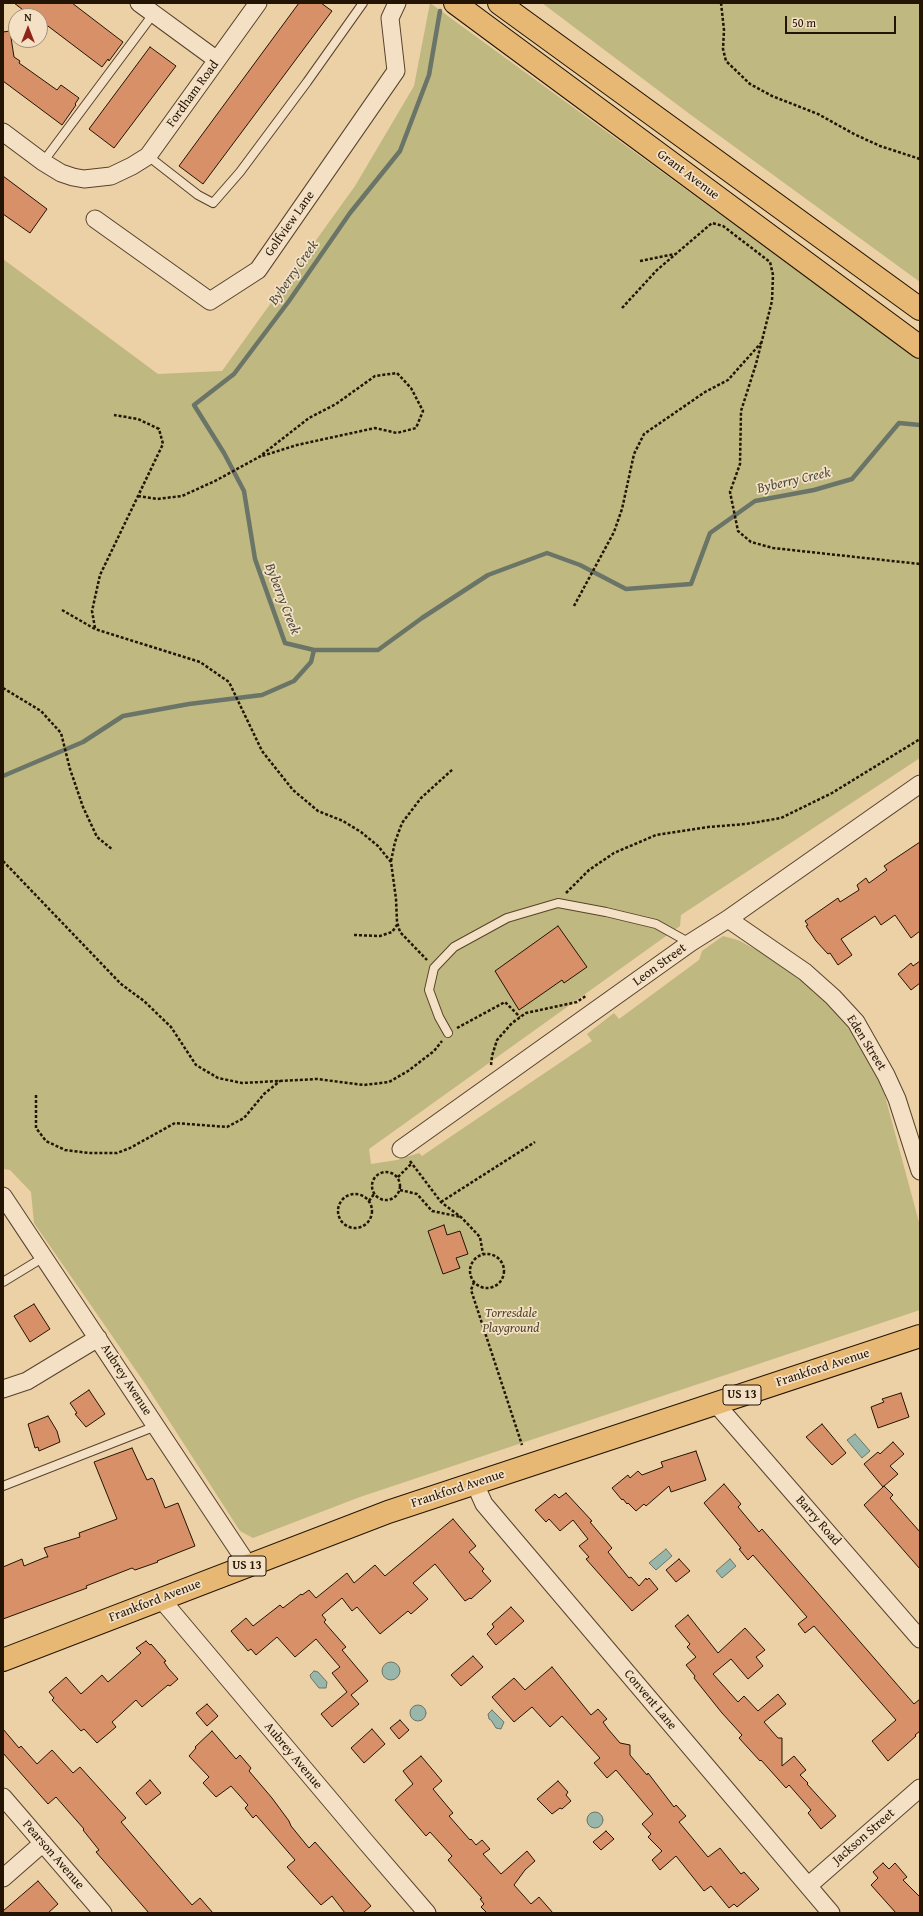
<!DOCTYPE html>
<style>
body{margin:0}
#map{position:relative;width:923px;height:1916px;overflow:hidden;background:#ecd0a6;font-family:"Gentium Book Plus",serif}
canvas{display:block}
.frame{position:absolute;inset:0;border:4px solid #241403;pointer-events:none}
.north{position:absolute;left:8px;top:8px;width:40px;height:40px;box-sizing:border-box;background:#f3e0c5;border:1px solid #a08e77;border-radius:50%;rotate:0deg;font-size:11px;font-weight:700;line-height:16px;text-align:center;color:#241403}
.north::after{content:'';display:block;margin:auto;width:14px;height:18px;background:#8f2418;clip-path:polygon(50% 0,100% 100%,50% 72%,0 100%)}
.scale{position:absolute;left:785px;top:16px;width:111px;height:18px;box-sizing:border-box;border:2px solid #241403;border-top:0;padding-left:5px;font-size:12px;line-height:14px;white-space:nowrap;color:#241403;-webkit-text-stroke:3px #f3e0c5;paint-order:stroke}
</style>
<div id="map">
<canvas width="923" height="1916"></canvas>
<div class="frame"></div>
<div class="north">N</div>
<div class="scale">50 m</div>
</div>
<script>
const ctx = document.querySelector('canvas').getContext('2d');
ctx.lineJoin = 'round';
function fillPath(path, color) {
  ctx.fillStyle = color;
  ctx.fill(path, 'evenodd');
}
function shape(rows) {
  const path = new Path2D();
  for (const r of rows) {
    if (r.length === 3) {
      path.moveTo(r[0] + r[2], r[1]);
      path.arc(r[0], r[1], r[2], 0, 2 * Math.PI);
      continue;
    }
    path.moveTo(r[0], r[1]);
    for (let i = 2; i < r.length; i += 2) path.lineTo(r[i], r[i + 1]);
  }
  return path;
}
function trace(path, color, width, dash) {
  ctx.strokeStyle = color;
  ctx.lineWidth = width;
  ctx.lineCap = dash ? 'butt' : 'round';
  ctx.setLineDash(dash || []);
  ctx.stroke(path);
}
function drawText(font, color, halo, rows, align = 'center') {
  ctx.font = font + ' "Gentium Book Plus",serif';
  ctx.lineWidth = 3.5;
  ctx.setLineDash([]);
  ctx.textBaseline = 'middle';
  ctx.strokeStyle = halo;
  ctx.fillStyle = color;
  for (const [text, x, y, turn = 0] of rows) {
    ctx.save();
    ctx.translate(x, y);
    ctx.rotate((+turn || 0) * Math.PI / 180);
    ctx.textAlign = isNaN(turn) ? turn : align;
    if (halo) ctx.strokeText(text, 0, 0);
    ctx.fillText(text, 0, 0);
    ctx.restore();
  }
}
const green = shape([
 [430,3,920,360,920,758,681,915,680,926,369,1149,371,1164,397,1160,419,1153,422,1156,592,1041,587,1034,614,1013,619,1019,699,960,702,951,723,936,738,940,762,953,817,992,851,1031,872,1066,885,1096,920,1226,920,1310,360,1497,253,1538,240,1531,146,1385,34,1223,31,1192,10,1170,3,1169,3,259,158,374,222,371,355,186,414,86],
 [542,3,920,3,920,282,691,115]
]);
const water = shape([
 [855,1434,870,1451,862,1458,847,1440,855,1434],
 [666,1549,672,1556,656,1570,649,1563,666,1549],
 [730,1559,736,1566,722,1578,716,1571,730,1559],
 [391,1671,9],
 [314,1671,318,1672,327,1682,326,1688,319,1688,311,1678,310,1675,314,1671],
 [418,1713,8],
 [492,1710,504,1722,501,1729,496,1728,491,1720,489,1719,488,1714,492,1710],
 [595,1820,8]
]);
const stream = shape([
 [440,11,429,75,400,151,350,213,289,301,234,374,194,405,224,453,244,491,255,559,285,643,314,650,378,650,422,618,488,575,547,553,580,565,626,589,691,584,710,533,755,501,814,490,852,479,899,423,920,425],
 [3,776,83,742,123,716,189,704,262,695,294,681,311,662,314,650]
]);
const building = shape([
 [14,3,72,3,123,42,109,61,108,59,102,67,40,20,40,16,31,16,14,3],
 [299,3,321,3,332,11,203,184,179,166,299,3],
 [10,31,14,57,20,61,19,63,57,90,61,85,79,98,75,104,76,105,62,125,3,81,3,32,10,31],
 [150,47,176,66,114,148,89,129,150,47],
 [3,176,47,209,30,233,3,214,3,176],
 [920,842,920,931,911,938,895,915,881,925,875,916,841,939,852,955,838,965,830,953,828,954,816,941,806,926,808,925,805,921,838,898,840,902,859,890,857,885,866,878,869,883,887,870,884,866,920,842],
 [558,926,587,967,564,983,562,980,519,1010,495,971,558,926],
 [920,961,920,983,911,990,898,974,911,963,913,966,920,961],
 [444,1225,447,1235,460,1231,468,1254,456,1258,460,1268,443,1274,428,1231,444,1225],
 [34,1304,50,1329,30,1342,14,1316,34,1304],
 [89,1390,105,1414,86,1427,75,1414,77,1413,70,1403,89,1390],
 [901,1393,909,1417,878,1428,871,1407,884,1402,882,1399,901,1393],
 [48,1416,57,1431,60,1442,39,1451,38,1447,35,1448,28,1424,48,1416],
 [822,1424,846,1453,832,1465,806,1437,822,1424],
 [893,1442,904,1454,890,1466,898,1474,883,1487,864,1464,878,1452,880,1454,893,1442],
 [132,1448,146,1478,147,1480,152,1478,154,1480,165,1508,178,1503,195,1546,157,1561,158,1562,135,1570,132,1568,86,1586,87,1588,3,1619,3,1567,22,1559,24,1566,46,1557,48,1557,44,1548,80,1537,79,1533,117,1519,94,1462,132,1448],
 [696,1451,706,1480,671,1492,669,1486,646,1506,644,1504,636,1511,628,1503,627,1504,623,1499,622,1500,612,1488,628,1475,630,1478,638,1471,642,1475,663,1467,661,1462,696,1451],
 [724,1484,741,1504,738,1507,759,1532,762,1529,914,1704,920,1699,920,1731,915,1735,916,1736,888,1761,872,1741,896,1720,814,1626,805,1633,798,1624,807,1617,753,1555,748,1560,739,1549,741,1548,704,1503,724,1484],
 [884,1486,893,1495,890,1498,920,1532,920,1569,864,1505,884,1486],
 [566,1493,592,1521,590,1522,612,1548,608,1552,629,1578,631,1577,639,1586,646,1578,647,1580,649,1578,658,1589,632,1611,586,1559,589,1557,579,1546,588,1539,573,1520,560,1531,549,1519,546,1522,535,1510,555,1494,559,1498,566,1493],
 [453,1519,476,1546,469,1552,484,1569,482,1571,491,1581,471,1599,470,1598,465,1601,435,1564,413,1583,428,1599,411,1614,408,1611,380,1634,357,1607,352,1611,342,1598,322,1615,326,1620,324,1622,346,1647,342,1650,368,1681,351,1695,359,1704,332,1727,321,1714,347,1692,332,1673,340,1667,316,1639,295,1657,277,1637,256,1655,251,1649,248,1651,231,1631,246,1618,253,1626,280,1605,283,1608,301,1594,302,1595,309,1590,316,1598,347,1573,354,1583,375,1565,385,1576,453,1519],
 [679,1559,690,1571,676,1582,666,1570,679,1559],
 [511,1607,524,1621,496,1645,487,1634,494,1627,492,1624,511,1607],
 [688,1615,718,1653,745,1628,765,1650,756,1657,763,1666,748,1679,731,1659,713,1674,738,1702,744,1696,758,1711,778,1694,786,1704,764,1722,778,1738,782,1738,782,1766,794,1756,806,1770,800,1775,808,1783,807,1784,836,1816,821,1829,808,1813,811,1810,789,1785,786,1788,761,1760,760,1761,739,1738,742,1735,722,1713,694,1678,695,1676,686,1665,696,1657,687,1647,690,1644,675,1626,688,1615],
 [146,1641,150,1645,151,1644,166,1661,164,1662,168,1668,178,1679,170,1686,168,1685,142,1707,136,1700,112,1722,116,1727,97,1743,84,1729,81,1731,52,1700,54,1698,49,1692,66,1677,81,1694,102,1675,108,1682,141,1653,136,1648,146,1641],
 [473,1656,483,1667,461,1686,451,1675,473,1656],
 [552,1667,591,1715,598,1709,607,1719,603,1722,608,1729,620,1743,630,1745,630,1755,647,1775,648,1773,674,1807,676,1805,686,1816,679,1822,708,1857,720,1848,741,1874,744,1872,759,1889,737,1907,734,1904,729,1908,711,1886,704,1891,676,1856,660,1870,652,1860,662,1851,648,1837,651,1834,642,1824,653,1814,616,1770,607,1778,594,1763,600,1758,562,1716,550,1727,532,1707,514,1722,492,1697,514,1678,525,1690,552,1667],
 [207,1704,218,1716,207,1726,196,1713,207,1704],
 [400,1720,409,1730,399,1739,390,1728,400,1720],
 [3,1729,19,1748,21,1746,37,1764,52,1750,73,1773,80,1767,126,1818,121,1822,192,1905,200,1898,213,1913,149,1913,96,1852,99,1850,83,1830,84,1829,56,1797,48,1804,3,1753,3,1729],
 [372,1729,385,1744,364,1763,351,1748,372,1729],
 [212,1731,236,1759,240,1755,251,1768,249,1771,272,1798,289,1821,291,1826,309,1848,315,1842,371,1906,363,1913,345,1913,332,1896,321,1905,287,1867,295,1860,256,1815,253,1818,245,1808,248,1805,231,1786,216,1797,203,1783,209,1777,189,1756,196,1748,195,1747,212,1731],
 [421,1756,442,1781,433,1789,453,1813,449,1816,470,1840,471,1839,476,1845,482,1840,490,1849,483,1854,501,1874,527,1851,535,1861,525,1870,514,1885,531,1904,539,1897,553,1913,487,1913,481,1907,484,1904,480,1899,482,1898,448,1860,452,1856,430,1832,426,1836,395,1800,413,1784,403,1771,421,1756],
 [150,1780,161,1793,146,1805,136,1793,150,1780],
 [558,1781,568,1792,566,1795,571,1801,562,1809,560,1808,552,1814,537,1799,558,1781],
 [606,1831,614,1839,601,1850,593,1842,606,1831],
 [883,1863,889,1869,895,1863,907,1877,903,1880,920,1897,920,1913,896,1913,871,1885,878,1878,873,1872,883,1863],
 [38,1881,58,1904,48,1913,3,1913,3,1911,38,1881]
]);
const path = shape([
 [721,3,724,30,723,49,726,61,750,84,772,96,818,114,854,134,880,146,920,159],
 [640,261,675,254],
 [622,308,657,270,712,223,723,226,770,262,773,275,772,301,756,364,741,411,740,464,730,492,738,531,751,542,773,548,920,564],
 [138,496,157,499,182,496,215,481,259,457,309,418,336,404,375,376,397,373,411,388,423,411,416,428,397,433,375,428,297,445,259,457],
 [574,606,614,532,622,509,634,454,644,434,705,392,728,380,761,343],
 [62,610,95,629,200,662,229,682,262,751,293,790,318,811,343,821,361,832,378,846,391,862,396,899,397,922,400,932,427,960],
 [95,628,92,611,100,575,163,444,159,429,138,419,114,415],
 [3,688,41,711,61,733,70,769,83,807,97,837,113,850],
 [3,861,121,984,144,1001,171,1027,196,1065,218,1078,242,1083,317,1079,364,1085,389,1082,408,1071,434,1051,442,1041],
 [391,861,395,842,402,823,421,798,453,769],
 [566,893,589,870,614,853,656,835,708,827,746,824,781,818,832,793,920,739],
 [354,935,380,936,392,932,397,925],
 [457,1028,505,1002,520,1017],
 [491,1065,492,1056,497,1040,512,1023,526,1013,577,1002,587,995],
 [36,1095,36,1128,46,1141,65,1150,89,1153,117,1153,130,1148,175,1123,227,1127,244,1118,264,1094,280,1081],
 [410,1161,441,1202,462,1218,480,1237,483,1254],
 [386,1186,14],
 [398,1177,412,1163],
 [400,1190,417,1194,432,1211,461,1217],
 [355,1211,17],
 [369,1201,374,1194],
 [441,1202,535,1142],
 [487,1271,17],
 [474,1282,471,1290,522,1445]
]);
const lane = shape([
 [148,156,198,195,213,203,240,172,307,82,363,3],
 [43,162,154,13],
 [448,1033,439,1017,429,990,434,968,454,947,507,918,558,903,606,912,656,924,690,943],
 [3,1282,44,1257],
 [3,1486,156,1426]
]);
const street = shape([
 [139,3,217,60],
 [3,132,43,162,61,173,73,177,84,179,111,176,132,166,148,156,258,3],
 [95,219,210,301,258,270,396,71,390,18,397,3],
 [728,919,805,972,833,997,856,1022,886,1075,897,1099,920,1171],
 [401,1149,690,943,728,919,920,784],
 [3,1196,248,1565],
 [3,1389,27,1381,98,1338],
 [716,1404,920,1639],
 [475,1484,484,1504,831,1913],
 [161,1599,365,1841,427,1913],
 [3,1797,103,1913],
 [3,1878,43,1843],
 [808,1886,920,1788]
]);
const primary = shape([
 [455,3,920,347],
 [499,3,920,309],
 [3,1660,388,1512,920,1336]
]);
const shields = [
 [742,1395,38],
 [247,1566,38]
];
const shieldNames = [
 ["US 13",742,1395],
 ["US 13",247,1566]
];
const streetNames = [
 ["Fordham Road",193,94,-54],
 ["Grant Avenue",688,175,37],
 ["Golfview Lane",290,224,-55],
 ["Leon Street",660,965,-36],
 ["Eden Street",866,1043,58],
 ["Frankford Avenue",823,1368,-18],
 ["Aubrey Avenue",126,1380,57],
 ["Frankford Avenue",458,1489,-18],
 ["Barry Road",818,1521,49],
 ["Frankford Avenue",155,1601,-21],
 ["Convent Lane",650,1700,50],
 ["Aubrey Avenue",293,1756,50],
 ["Jackson Street",864,1837,-41],
 ["Pearson Avenue",53,1855,49]
];
const parkNames = [
 ["Torresdale",511,1314],
 ["Playground",511,1329]
];
const waterNames = [
 ["Byberry Creek",294,273,-55],
 ["Byberry Creek",794,481,-13],
 ["Byberry Creek",282,599,69]
];
fillPath(green, '#c0b881');
fillPath(water, '#99b6ab');
trace(water, '#6a7568', 1);
trace(stream, '#6a7568', 4.5);
fillPath(building, '#d79068');
trace(building, '#241403', 1);
trace(lane, '#56432c', 10);
trace(street, '#56432c', 19);
trace(primary, '#241403', 24);
trace(path, '#241403', 2.5, [3, 2]);
trace(lane, '#f3e0c5', 8);
trace(street, '#f3e0c5', 17);
trace(primary, '#e6b873', 22);
for (const [x, y, w] of shields) {
  const box = new Path2D();
  box.roundRect(x - w / 2, y - 10, w, 20, 3);
  ctx.fillStyle = '#f3e0c5';
  ctx.fill(box);
  trace(box, '#241403', 1);
}
drawText('bold 12px', '#241403', null, shieldNames);
drawText('13px', '#241403', '#f3e0c5', streetNames);
drawText('italic 13px', '#534529', '#f3e0c5', parkNames);
drawText('italic 14px', '#4d4d3e', '#f3e0c5', waterNames);
</script>
